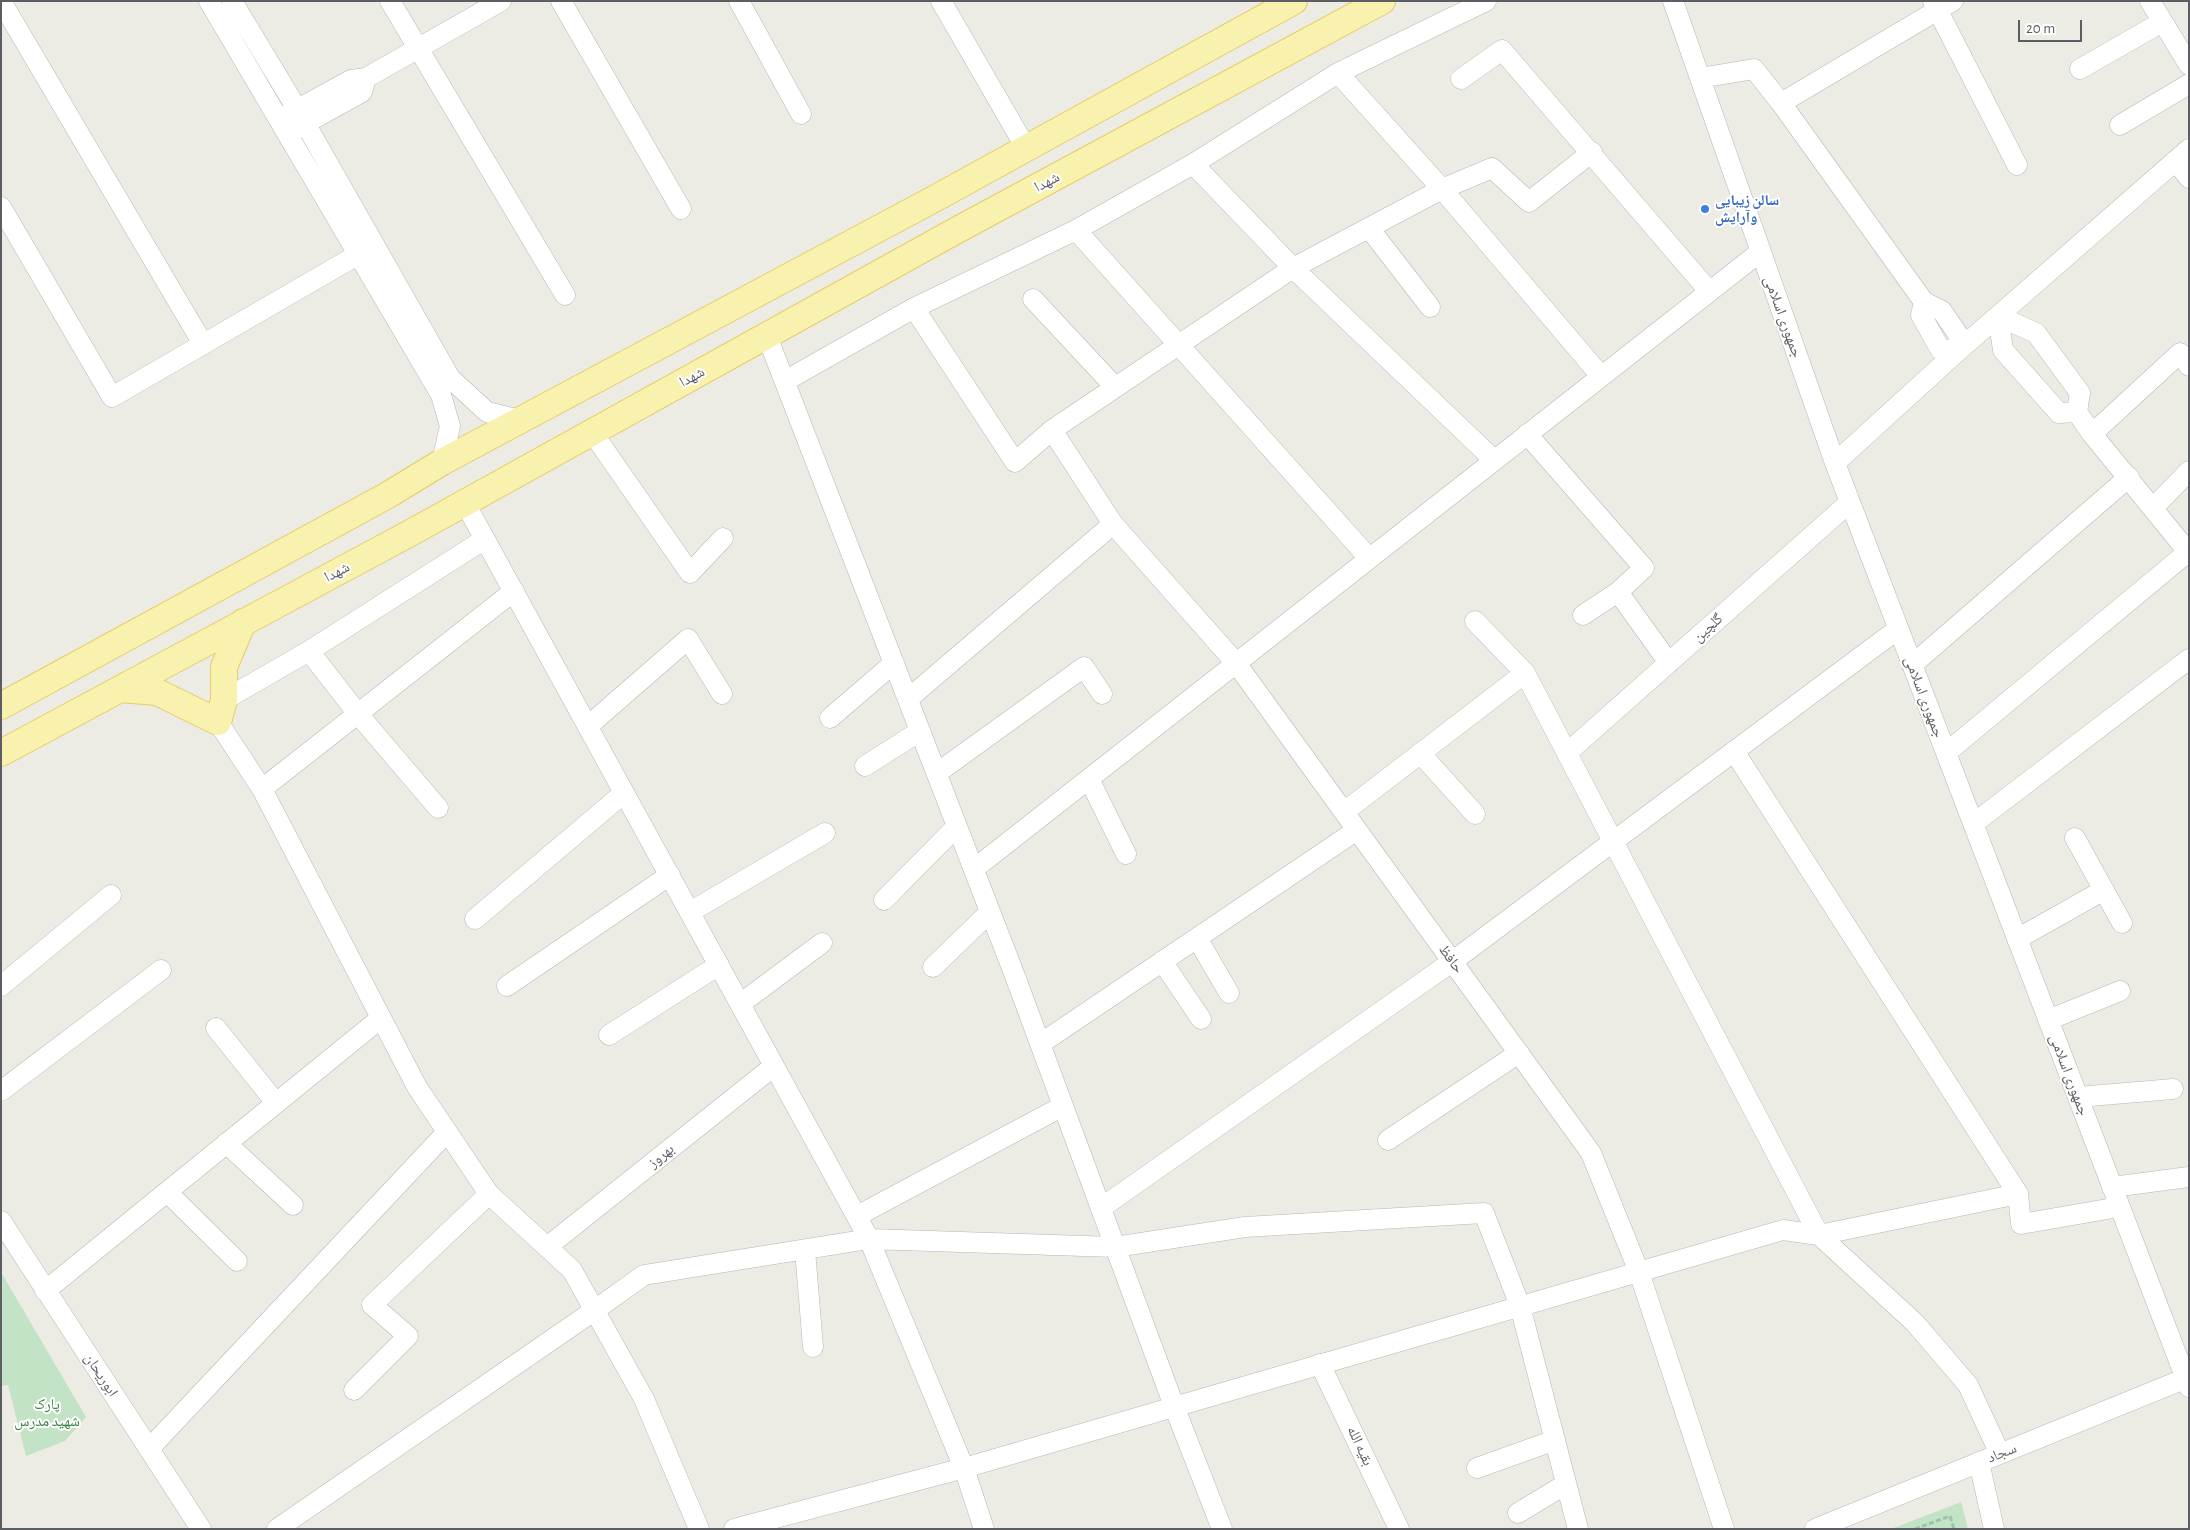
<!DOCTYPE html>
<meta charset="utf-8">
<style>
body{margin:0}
#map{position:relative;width:2190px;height:1530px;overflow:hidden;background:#edece4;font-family:"Alegreya Sans",sans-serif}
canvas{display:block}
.frame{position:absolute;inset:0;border:2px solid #5c5e63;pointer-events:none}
.scale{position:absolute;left:2018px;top:20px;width:64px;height:22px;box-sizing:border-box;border:2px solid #5c5e63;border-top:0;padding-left:6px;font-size:15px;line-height:18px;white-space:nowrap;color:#5c5e63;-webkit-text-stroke:4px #fff;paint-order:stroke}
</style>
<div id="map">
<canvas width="2190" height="1530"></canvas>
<div class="frame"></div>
<div class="scale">20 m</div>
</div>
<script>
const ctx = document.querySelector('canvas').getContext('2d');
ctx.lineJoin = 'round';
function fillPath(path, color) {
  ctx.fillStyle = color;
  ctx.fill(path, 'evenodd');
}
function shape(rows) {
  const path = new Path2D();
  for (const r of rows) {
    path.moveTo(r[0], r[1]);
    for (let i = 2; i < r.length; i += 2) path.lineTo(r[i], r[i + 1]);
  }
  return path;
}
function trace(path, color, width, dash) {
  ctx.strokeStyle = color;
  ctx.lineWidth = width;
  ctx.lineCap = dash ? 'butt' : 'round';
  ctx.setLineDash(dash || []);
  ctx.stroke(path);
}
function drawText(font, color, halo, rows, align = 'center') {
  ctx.font = font + ' "Alegreya Sans","Noto Naskh Arabic",sans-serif';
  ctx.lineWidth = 4;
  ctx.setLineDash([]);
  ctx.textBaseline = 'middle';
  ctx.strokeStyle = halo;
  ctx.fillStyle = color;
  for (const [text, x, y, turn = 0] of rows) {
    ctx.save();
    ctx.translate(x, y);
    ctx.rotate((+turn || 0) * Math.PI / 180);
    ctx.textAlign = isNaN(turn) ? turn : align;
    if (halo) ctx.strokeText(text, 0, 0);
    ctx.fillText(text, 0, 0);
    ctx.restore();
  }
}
const green = shape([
 [1,1272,86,1417,65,1441,26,1456,8,1385,1,1386],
 [1961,1502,1968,1529,1891,1529]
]);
const path = shape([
 [1915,1529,1950,1516,1954,1529]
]);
const minor = shape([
 [1,1,203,344],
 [209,1,441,395,450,426,442,462],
 [232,1,297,109,450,378,487,412,520,420],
 [390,1,565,295],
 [561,1,681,209],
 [739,1,801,114],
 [941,1,1026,148],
 [1673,1,1835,463,2189,1387],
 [1933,1,2017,165],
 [2150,1,2189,65],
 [2080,69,2162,22],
 [1338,73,1442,189,1601,376],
 [1700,78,1754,69,1781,103,1924,302],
 [1461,79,1502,50,1709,291],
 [1781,103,1953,1],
 [287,115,351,80,366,78,501,1],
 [2120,125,2189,84],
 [295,129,362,92,366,78],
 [2175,161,2189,178],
 [1193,164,1293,268,1494,460],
 [1,207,112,397,359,254],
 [1369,228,1430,307],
 [1076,230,1369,558],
 [1033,299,1115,387],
 [1924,302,1942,311,1959,336,1959,350,1940,349,1921,315,1924,302],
 [914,308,1015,462,1052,430,1293,268,1442,189,1492,168,1529,202,1592,152],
 [1998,316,2036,333,2080,393,2077,412,2059,413,2003,350,1998,316],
 [767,336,1015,976,1174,1406,1222,1529],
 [785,381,914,308,1076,230,1193,164,1338,73,1486,1],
 [2077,412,2092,434,2189,553],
 [1052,430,1113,524,1236,663,1591,1153,1639,1272,1724,1529],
 [592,432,690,573,723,538],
 [1527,434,1644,568,1618,592,1669,663],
 [2092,434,2180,353,2189,366],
 [1835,463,1959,350,2189,149],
 [465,503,869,1239,964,1468,1783,1230,1819,1235,1915,1323,1968,1385,2000,1454],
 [2153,508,2189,471],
 [1583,615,1618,592],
 [1475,621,1525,673,1819,1235,2018,1194,1734,751],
 [309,651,358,714,438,808],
 [1912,665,2129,477],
 [908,699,1113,524],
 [224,700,309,651,485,539],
 [830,718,894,663],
 [218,722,262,789,417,1087,489,1194,572,1270,644,1399,699,1529],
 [588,726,688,639,722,694],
 [1420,753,1475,814],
 [1567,753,1850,502],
 [1946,753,2188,552],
 [865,766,920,731],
 [937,773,1084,667,1102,694],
 [1089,779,1126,854],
 [262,789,514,591],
 [1344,812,1525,673],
 [1973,824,2189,659],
 [2075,838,2122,923],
 [974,869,1760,252],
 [884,900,957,826],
 [690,912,825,833],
 [475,919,624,793],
 [1197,938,1229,993],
 [2017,939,2104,890],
 [1162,961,1201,1019],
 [933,967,990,912],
 [1,986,111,895],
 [507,986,670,875],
 [740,1004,822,943],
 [2048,1020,2120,991],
 [216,1028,276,1103],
 [609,1035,719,965],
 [1040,1044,1357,830],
 [1,1091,161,970],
 [2078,1097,2173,1089],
 [1388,1140,1519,1053],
 [226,1143,293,1205],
 [2112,1187,2189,1177],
 [167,1192,237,1261],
 [2018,1194,2021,1224,2119,1207],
 [1101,1208,1453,961,1898,629],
 [857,1216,1063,1106],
 [1,1221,201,1529],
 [547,1247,774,1066],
 [805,1250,813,1347],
 [45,1291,381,1018],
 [1320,1364,1399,1529],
 [354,1390,408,1336,372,1305,489,1194],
 [149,1449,447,1132],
 [1979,1462,1994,1529],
 [1477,1468,1555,1440],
 [1518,1513,1566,1484],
 [277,1529,595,1310,644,1275,869,1239,1115,1247,1245,1227,1484,1213,1520,1306,1578,1529],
 [734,1529,964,1468,984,1529],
 [1815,1529,2189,1377]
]);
const major = shape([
 [120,689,157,692,218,722,224,700,224,667,243,622],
 [1,706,388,495,442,462,934,199,1294,1],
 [1,753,414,531,959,229,1382,1]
]);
const markers = [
 [1705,209,5,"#3f7fe0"]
];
const streetNames = [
 ["شهدا",1047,182,-28],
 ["جمهوری اسلامی",1783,317,70],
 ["شهدا",692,377,-29],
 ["شهدا",337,572,-28],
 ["گلچین",1708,628,-42],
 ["جمهوری اسلامی",1924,697,69],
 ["حافظ",1451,959,54],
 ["جمهوری اسلامی",2069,1075,69],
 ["بهروز",661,1156,-39],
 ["ابوریحان",101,1375,57],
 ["بقیه الله",1360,1446,65],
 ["سجاد",2002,1453,-22]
];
const shopNames = [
 ["سالن زیبایی",1715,200],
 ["وآرایش",1715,217]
];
const parkNames = [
 ["پارک",47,1404],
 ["شهید مدرس",47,1421]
];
fillPath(green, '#c2e3c5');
trace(minor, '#b4b6ba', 21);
trace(major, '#e5cc65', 28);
trace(path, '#9cc3aa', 3, [5, 2.5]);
trace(minor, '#fff', 20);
trace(major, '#f8f2ae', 26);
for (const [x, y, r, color] of markers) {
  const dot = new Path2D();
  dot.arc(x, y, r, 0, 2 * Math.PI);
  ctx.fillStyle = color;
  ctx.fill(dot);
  trace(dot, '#fff', 2);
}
drawText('15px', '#5c5e63', '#fff', streetNames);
drawText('bold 15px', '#366cbe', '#fff', shopNames, 'left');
drawText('15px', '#3c8245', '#fff', parkNames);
</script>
